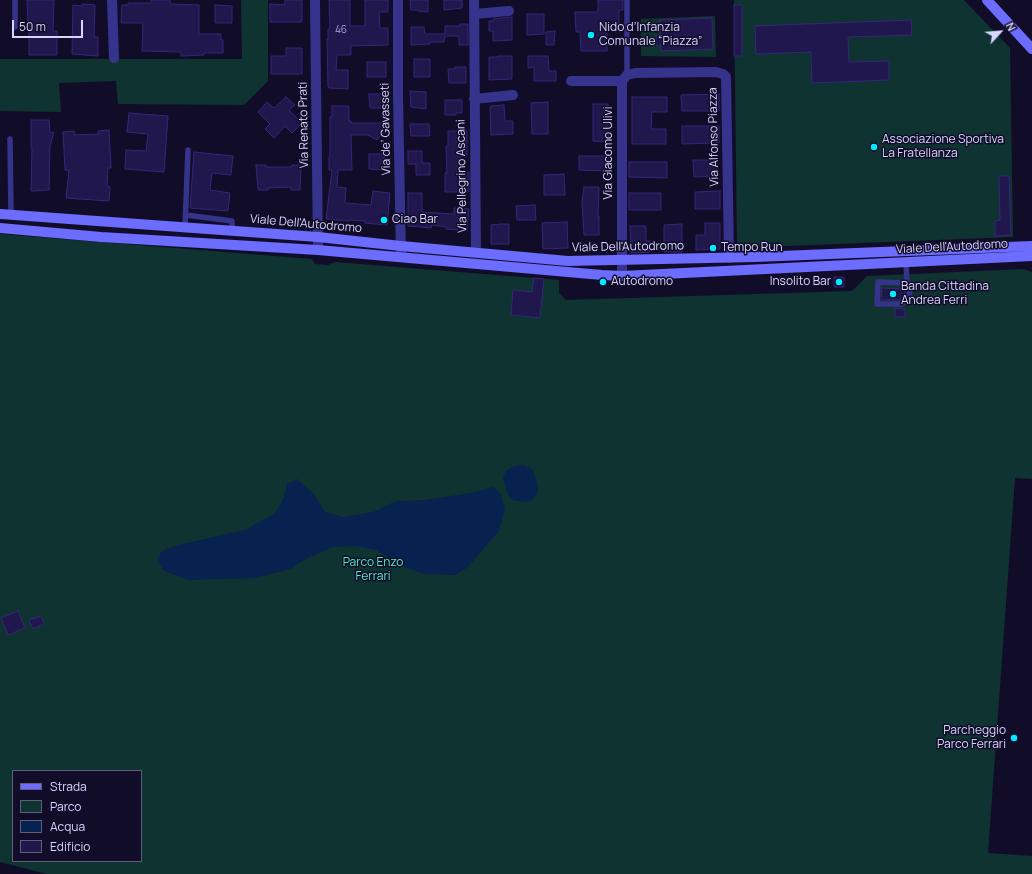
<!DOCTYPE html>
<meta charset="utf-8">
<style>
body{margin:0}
#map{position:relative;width:1032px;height:874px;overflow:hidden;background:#110d29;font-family:Manrope,sans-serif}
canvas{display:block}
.legend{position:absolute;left:12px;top:770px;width:130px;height:92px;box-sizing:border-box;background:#110d29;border:1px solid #615d7f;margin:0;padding:5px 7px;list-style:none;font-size:12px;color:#d9d5ff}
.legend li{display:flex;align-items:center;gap:8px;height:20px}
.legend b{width:20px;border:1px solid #615d7f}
.north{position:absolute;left:980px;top:12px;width:40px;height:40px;-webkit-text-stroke:3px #110d29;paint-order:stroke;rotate:64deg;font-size:11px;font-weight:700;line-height:16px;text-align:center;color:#d9d5ff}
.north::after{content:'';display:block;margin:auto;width:14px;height:18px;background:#d9d5ff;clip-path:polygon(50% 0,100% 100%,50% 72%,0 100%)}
.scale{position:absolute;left:12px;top:20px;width:71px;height:18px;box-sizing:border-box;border:2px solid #d9d5ff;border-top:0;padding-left:5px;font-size:12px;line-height:14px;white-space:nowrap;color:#d9d5ff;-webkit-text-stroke:3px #110d29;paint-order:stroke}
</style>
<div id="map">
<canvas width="1032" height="874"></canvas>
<ul class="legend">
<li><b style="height:5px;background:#6c6cff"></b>Strada</li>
<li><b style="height:11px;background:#0f3331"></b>Parco</li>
<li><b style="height:11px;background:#07224e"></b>Acqua</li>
<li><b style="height:11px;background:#20174c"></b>Edificio</li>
</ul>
<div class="north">N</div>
<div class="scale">50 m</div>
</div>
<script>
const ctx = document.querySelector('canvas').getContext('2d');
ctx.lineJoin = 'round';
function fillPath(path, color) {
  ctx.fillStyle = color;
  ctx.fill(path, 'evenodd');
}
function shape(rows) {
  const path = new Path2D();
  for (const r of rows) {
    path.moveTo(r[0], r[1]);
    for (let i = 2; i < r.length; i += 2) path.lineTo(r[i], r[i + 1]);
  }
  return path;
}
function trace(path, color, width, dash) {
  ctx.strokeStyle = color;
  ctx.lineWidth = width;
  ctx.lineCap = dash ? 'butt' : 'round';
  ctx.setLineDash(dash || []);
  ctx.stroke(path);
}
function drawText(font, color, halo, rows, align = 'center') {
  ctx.font = font + ' Manrope,sans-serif';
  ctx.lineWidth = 3;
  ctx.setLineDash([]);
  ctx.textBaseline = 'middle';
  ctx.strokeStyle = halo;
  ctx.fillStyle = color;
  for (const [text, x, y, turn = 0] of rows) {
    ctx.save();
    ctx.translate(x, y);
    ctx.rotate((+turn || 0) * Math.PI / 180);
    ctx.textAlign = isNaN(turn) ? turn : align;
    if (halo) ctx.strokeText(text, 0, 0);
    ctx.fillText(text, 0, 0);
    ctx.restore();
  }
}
const green = shape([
 [241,0,268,0,268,81,244,105,118,104,116,81,59,83,61,112,0,111,0,59,242,59],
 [734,0,964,0,1010,48,1013,237,737,248],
 [715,16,716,57,641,56,641,19],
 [0,234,312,259,315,264,328,265,335,262,559,280,559,293,566,300,852,291,867,276,1023,269,1032,272,1032,479,1015,478,988,853,1032,856,1032,874,47,874,0,862],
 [13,771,141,771,141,861,13,861]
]);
const water = shape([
 [524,465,532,469,536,478,538,488,537,494,534,499,530,501,523,502,512,500,507,493,503,477,507,470,515,466],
 [297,479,314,494,325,512,343,517,373,512,396,501,424,500,471,493,493,487,500,493,505,509,499,531,468,567,455,575,424,574,400,565,376,550,356,546,332,547,306,559,290,569,255,578,188,580,164,571,157,559,162,551,178,545,245,530,275,513,284,498,287,484]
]);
const building = shape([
 [27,0,54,0,53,31,57,31,57,55,29,55,29,21,28,21,27,0],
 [151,0,170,0,170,4,199,5,199,34,221,34,221,40,223,40,223,53,204,53,204,55,181,56,181,52,142,51,143,23,121,23,122,5,128,5,128,3,151,3,151,0],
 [285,0,302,0,302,22,270,22,270,4,285,5,285,0],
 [329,0,350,0,350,26,365,26,365,0,388,0,388,12,379,12,380,28,388,28,388,45,351,46,351,55,337,55,336,70,348,70,348,89,329,88,328,87,327,39,328,39,328,29,330,29,329,0],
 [410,0,428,0,428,12,418,11,418,10,411,10,410,0],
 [444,0,462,0,462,8,444,10,444,0],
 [598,0,623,0,623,10,619,10,619,26,607,26,607,51,581,51,580,32,576,32,575,12,598,12,598,0],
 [83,4,95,5,94,37,98,37,98,56,72,54,73,5,83,6,83,4],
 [215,5,232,6,232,23,215,23,215,5],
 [734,5,742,5,742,56,734,56,734,5],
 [527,14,544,14,544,34,527,35,527,14],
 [512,17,512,40,493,41,493,31,489,31,489,21,493,21,493,19,512,17],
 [712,18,713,49,661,51,661,45,656,46,656,37,661,37,660,20,712,18],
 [911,20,912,35,848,37,849,62,889,61,889,80,812,83,811,52,756,54,755,26,911,20],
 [460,24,468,24,468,45,459,45,459,36,445,36,444,42,430,42,430,44,411,45,411,27,424,27,425,34,445,34,445,26,460,26,460,24],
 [555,31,554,45,546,45,546,32,555,31],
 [286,48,302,48,302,74,271,74,271,56,286,56,286,48],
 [498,56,512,56,512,79,489,80,489,57,498,57,498,56],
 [528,56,548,56,549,71,556,71,556,81,534,81,534,67,528,68,528,56],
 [414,59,430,59,430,77,414,77,414,59],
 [367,62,386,62,386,77,367,77,367,62],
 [455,67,466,67,466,83,449,83,448,69,455,69,455,67],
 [410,91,426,92,426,109,411,107,410,91],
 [369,94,384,94,384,108,370,108,369,94],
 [719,94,719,111,682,111,681,95,719,94],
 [286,97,295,105,289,110,302,123,292,133,285,126,274,138,265,129,270,124,258,112,267,102,274,108,286,97],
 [632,97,667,97,667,112,652,112,651,129,666,129,666,144,632,144,632,97],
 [445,100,462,100,462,113,456,113,456,115,445,115,445,100],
 [548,102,548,134,532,134,531,103,548,102],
 [593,104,608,104,608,142,593,141,593,104],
 [504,105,505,121,513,121,513,134,491,135,490,106,504,105],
 [332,106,349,106,349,121,351,121,351,123,387,123,386,133,382,133,377,140,368,135,351,135,352,170,338,170,337,187,346,188,345,203,371,205,373,191,390,193,387,225,365,223,365,221,349,220,349,221,326,219,332,170,329,170,329,157,330,157,330,117,332,117,332,106],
 [129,113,168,116,164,172,125,169,126,150,146,151,148,134,127,132,129,113],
 [31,120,49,120,50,133,54,132,50,146,49,190,31,191,32,147,31,147,31,120],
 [410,124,429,124,430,136,411,136,410,124],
 [682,126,719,126,719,143,682,144,682,126],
 [109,130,111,168,108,168,107,186,110,187,109,201,66,198,69,170,65,170,63,132,74,131,74,135,99,134,98,131,109,130],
 [448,131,467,131,467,156,460,156,460,173,469,172,469,192,445,192,445,173,447,173,446,147,448,146,448,131],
 [408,151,422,151,422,163,430,163,430,175,416,175,416,164,408,164,408,151],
 [194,152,233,156,231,175,212,173,210,190,230,193,228,211,190,208,194,152],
 [369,154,384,154,385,170,369,169,369,154],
 [579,156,608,156,608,171,579,170,579,156],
 [693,160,716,160,716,176,694,177,693,160],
 [629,162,667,162,667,178,629,177,629,162],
 [256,165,266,165,266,167,292,167,292,165,301,165,300,190,291,190,291,187,268,188,268,190,258,190,256,165],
 [564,174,565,195,544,195,544,175,564,174],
 [999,176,1009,176,1011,235,995,236,995,221,1000,220,999,176],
 [584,187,599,187,598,217,599,216,599,235,584,235,582,202,584,187],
 [720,191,720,209,695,209,695,192,720,191],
 [408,193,422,193,422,212,454,214,454,208,469,209,467,231,446,229,446,227,432,225,431,228,408,226,408,193],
 [629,193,661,193,661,210,629,210,629,193],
 [535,205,536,220,517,220,516,206,535,205],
 [567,222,568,248,543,249,542,223,567,222],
 [705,223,720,223,720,249,696,250,696,235,705,235,705,223],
 [501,224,509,224,509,244,491,244,491,225,501,224],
 [682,224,682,252,664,252,664,225,682,224],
 [630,226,646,226,646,241,650,241,650,252,631,253,630,226],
 [834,277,844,277,844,287,834,287,834,277],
 [534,278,544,279,540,318,511,315,513,290,532,292,534,278],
 [882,288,905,289,904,297,900,300,881,300,882,288],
 [895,308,905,309,905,317,895,317,895,308],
 [18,611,25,628,8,635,1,618,18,611],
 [41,616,44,624,33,629,29,620,41,616]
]);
const lane = shape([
 [627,0,627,75],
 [15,27,15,0],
 [10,139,11,214],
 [186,215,232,221,232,231],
 [185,227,188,150],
 [906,262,907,283,910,288,909,298,902,304,877,304,878,282,907,283]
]);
const street = shape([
 [112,0,114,58],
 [315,0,318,250],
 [398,0,398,96,401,257],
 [474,0,476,252],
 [474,14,509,11],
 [571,81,622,81,622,276],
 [622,81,627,75,635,73,716,72,723,74,726,77,729,258],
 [474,99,513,95]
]);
const secondary = shape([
 [987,0,1032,49],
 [0,214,318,237,401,246,568,261,755,257,1032,246],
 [0,228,101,237,318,250,602,275,622,276,1032,256]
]);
const markers = [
 [591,35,4,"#01ebff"],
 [874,147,4,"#01ebff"],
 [384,220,4,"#01ebff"],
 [713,248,4,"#01ebff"],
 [603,282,4,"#01ebff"],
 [839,282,4,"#01ebff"],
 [893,294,4,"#01ebff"],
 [1014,738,4,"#01ebff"]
];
const numberNames = [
 ["46",341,30]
];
const poiNames = [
 ["Nido d’Infanzia",599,28],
 ["Comunale “Piazza”",599,42],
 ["Associazione Sportiva",882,140],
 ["La Fratellanza",882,154],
 ["Ciao Bar",392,220],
 ["Tempo Run",721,248],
 ["Autodromo",611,282],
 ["Insolito Bar",831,282,"right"],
 ["Banda Cittadina",901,287],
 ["Andrea Ferri",901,301],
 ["Parcheggio",1006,731,"right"],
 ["Parco Ferrari",1006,745,"right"]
];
const streetNames = [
 ["Via Renato Prati",304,125,-91],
 ["Via de’ Gavasseti",386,129,-91],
 ["Via Alfonso Piazza",714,137,-91],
 ["Via Giacomo Ulivi",609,153,-90],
 ["Via Pellegrino Ascani",462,176,-91],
 ["Viale Dell'Autodromo",306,224,5],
 ["Viale Dell'Autodromo",628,247,-1],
 ["Viale Dell'Autodromo",952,247,-3]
];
const parkNames = [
 ["Parco Enzo",373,563],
 ["Ferrari",373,577]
];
fillPath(green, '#0f3331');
fillPath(water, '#07224e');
fillPath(building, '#20174c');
trace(building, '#35277a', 1);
trace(lane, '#35338c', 5.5);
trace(street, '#35338c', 10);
trace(secondary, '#6c6cff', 10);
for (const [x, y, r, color] of markers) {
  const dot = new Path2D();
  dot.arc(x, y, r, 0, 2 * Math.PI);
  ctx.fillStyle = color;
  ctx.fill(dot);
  trace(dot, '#110d29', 1.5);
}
drawText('10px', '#aba6d2', null, numberNames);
drawText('12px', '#d9d5ff', '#110d29', poiNames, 'left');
drawText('12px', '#d9d5ff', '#110d29', streetNames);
drawText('12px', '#53ecc3', '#110d29', parkNames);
</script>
